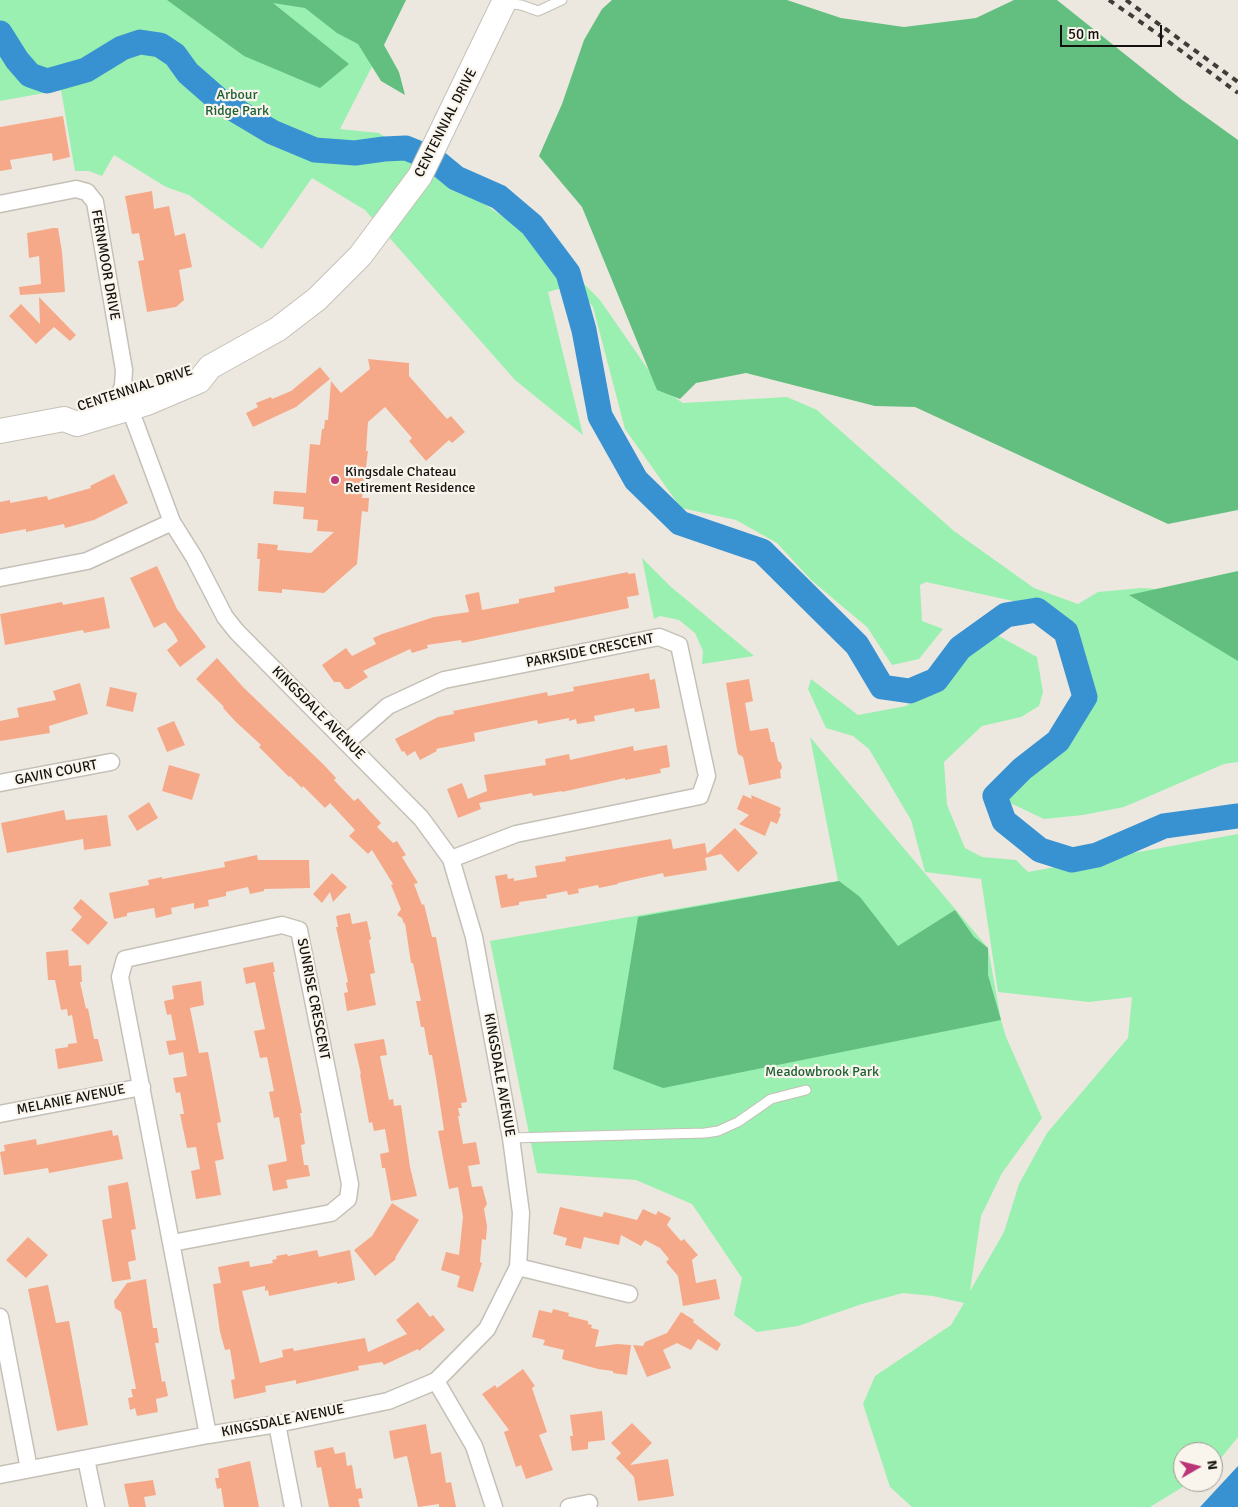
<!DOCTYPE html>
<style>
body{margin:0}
#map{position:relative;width:1238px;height:1507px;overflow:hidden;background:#ede8df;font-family:Signika,sans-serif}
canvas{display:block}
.north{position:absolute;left:1173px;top:1442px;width:50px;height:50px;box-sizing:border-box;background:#faf5ec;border:1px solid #9e9a94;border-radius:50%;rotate:82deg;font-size:14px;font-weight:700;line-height:20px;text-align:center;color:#14120f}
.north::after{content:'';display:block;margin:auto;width:18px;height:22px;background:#b93478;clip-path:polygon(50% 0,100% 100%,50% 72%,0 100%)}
.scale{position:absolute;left:1060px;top:25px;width:102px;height:22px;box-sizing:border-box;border:2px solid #14120f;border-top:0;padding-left:6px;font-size:15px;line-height:18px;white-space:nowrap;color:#14120f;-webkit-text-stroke:4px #faf5ec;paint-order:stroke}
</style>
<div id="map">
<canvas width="1238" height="1507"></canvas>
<div class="north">N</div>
<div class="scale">50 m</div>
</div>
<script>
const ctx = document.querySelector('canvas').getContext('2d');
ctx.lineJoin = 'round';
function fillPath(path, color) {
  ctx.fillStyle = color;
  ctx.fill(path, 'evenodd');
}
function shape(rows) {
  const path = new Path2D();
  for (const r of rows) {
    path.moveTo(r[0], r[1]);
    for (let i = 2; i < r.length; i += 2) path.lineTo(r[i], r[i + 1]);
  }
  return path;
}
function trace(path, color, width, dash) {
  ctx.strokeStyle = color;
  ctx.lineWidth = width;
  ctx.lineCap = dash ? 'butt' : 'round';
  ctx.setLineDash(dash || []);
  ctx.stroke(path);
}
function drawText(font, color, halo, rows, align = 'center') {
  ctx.font = font + ' Signika,sans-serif';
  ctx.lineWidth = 4.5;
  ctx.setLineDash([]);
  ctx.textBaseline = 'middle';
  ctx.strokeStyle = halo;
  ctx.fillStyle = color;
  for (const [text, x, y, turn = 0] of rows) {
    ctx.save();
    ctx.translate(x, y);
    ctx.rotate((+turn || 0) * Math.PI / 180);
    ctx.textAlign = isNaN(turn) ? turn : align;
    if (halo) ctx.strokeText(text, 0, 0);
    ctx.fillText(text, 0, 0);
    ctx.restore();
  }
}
const green = shape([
 [0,0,406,0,340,129,379,133,545,245,600,300,661,388,683,403,787,397,817,410,954,531,1034,588,1078,604,1098,592,1141,588,1206,592,1238,601,1238,762,1224,764,1124,807,1083,815,1044,819,1008,802,1000,789,1006,773,1073,717,1084,698,1080,659,1053,615,1036,606,926,582,920,585,922,621,943,629,919,659,892,665,867,627,811,580,777,543,736,520,681,508,625,429,593,307,576,284,548,292,583,435,515,380,365,210,312,178,262,249,189,195,166,187,114,155,102,176,89,171,75,171,61,90,0,101],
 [642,558,670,586,754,656,702,664,703,651,695,633,679,620,660,616,654,619],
 [988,630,1037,657,1043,692,1039,706,1021,717,982,726,944,762,947,805,965,848,982,857,1016,860,1028,872,1238,834,1238,1437,1213,1468,1213,1452,1183,1452,1183,1482,1191,1482,1150,1507,912,1507,890,1487,863,1404,875,1376,951,1325,964,1303,933,1296,903,1293,862,1304,798,1326,757,1332,734,1315,742,1278,692,1204,636,1180,537,1173,490,941,838,881,810,737,988,948,1001,1020,1006,1037,1042,1118,1002,1173,981,1216,970,1291,1004,1232,1019,1184,1047,1133,1128,1038,1132,997,1089,1002,998,992,981,879,925,872,911,820,869,749,853,736,826,728,808,689,811,679,858,715,906,706,930,691,938,670,964,642]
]);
const forest = shape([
 [167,0,406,0,384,45,399,72,405,95,381,81,358,44,337,33,305,8,273,3,349,64,320,88,244,56],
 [612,0,787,0,841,18,904,27,976,18,1014,0,1057,0,1181,99,1238,140,1238,510,1168,524,915,407,875,406,746,373,696,383,680,399,657,390,582,207,539,156,562,104,584,40,602,9],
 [1238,571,1238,661,1129,595],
 [839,881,860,897,898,946,955,910,974,937,988,948,988,975,1001,1020,663,1088,613,1069,638,917]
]);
const water = shape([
 [1238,1466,1238,1507,1200,1507]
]);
const river = shape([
 [0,33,17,60,30,75,47,81,86,70,122,48,140,42,160,45,175,55,188,73,220,101,272,132,315,150,355,153,384,149,406,148,433,159,456,178,499,197,532,225,568,273,584,330,600,416,636,480,680,523,762,551,857,645,882,687,910,691,936,680,960,648,1006,615,1037,610,1066,632,1085,697,1058,741,1022,769,995,796,1004,821,1040,850,1072,860,1097,855,1164,826,1238,816]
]);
const building = shape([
 [63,116,70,157,53,161,52,153,10,160,12,169,0,171,0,127],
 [152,191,154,209,169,206,175,236,185,233,192,267,179,270,184,300,176,307,147,312,138,261,144,260,139,233,132,234,125,196],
 [53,228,58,228,62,252,65,292,20,295,19,287,41,284,39,256,29,258,27,233],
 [39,297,76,335,70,341,54,327,36,344,9,316,21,304,40,324],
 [368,359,409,363,409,376,447,419,451,416,465,432,452,443,449,440,426,461,409,441,412,438,385,407,368,422,366,451,368,451,362,498,369,498,368,512,362,511,357,564,324,593,282,589,282,593,258,591,260,559,257,559,258,543,278,545,277,550,311,553,334,532,317,531,318,520,303,519,304,507,273,504,274,491,306,493,310,444,320,445,322,429,324,429,325,420,328,420,331,381,341,393,370,369],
 [320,367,330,379,296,407,253,427,246,413,258,407,256,403,271,397,272,399,291,391],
 [114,474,128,503,94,520,65,528,64,524,26,532,26,529,0,534,0,502,10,500,10,503,47,496,48,500,91,488,90,486],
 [157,566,177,609,206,647,180,667,167,650,178,641,173,632,165,622,154,628,130,578],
 [628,572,628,574,635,573,639,595,627,597,629,608,462,643,461,640,427,645,428,648,412,653,410,649,363,671,368,677,349,689,345,689,340,682,334,682,322,665,346,648,352,656,376,644,373,638,382,634,434,617,469,612,465,595,479,592,482,610,519,603,519,599,555,592,554,587],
 [104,597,110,628,84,633,83,630,5,645,0,614,62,602,63,605],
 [217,658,243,687,324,765,336,778,334,780,354,801,358,798,367,808,381,823,377,827,393,843,397,841,406,855,402,857,418,883,414,884,422,905,424,904,432,937,436,937,467,1102,461,1103,462,1108,458,1108,460,1116,458,1116,463,1144,476,1142,480,1164,468,1166,472,1187,482,1186,487,1204,484,1209,487,1226,486,1240,482,1239,480,1262,482,1263,473,1292,457,1287,460,1276,441,1270,446,1252,459,1255,463,1217,458,1187,449,1189,438,1131,444,1130,436,1078,432,1055,429,1055,424,1027,421,1027,416,1001,421,1001,413,963,411,963,405,923,404,924,402,918,397,915,401,909,391,885,393,884,372,850,368,854,349,836,355,830,330,803,325,808,303,786,302,788,290,776,289,777,259,747,261,745,236,722,223,708,224,707,196,679],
 [649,673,650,680,655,679,660,708,635,712,634,708,594,716,595,721,577,724,576,719,569,721,569,718,538,724,537,720,474,733,475,741,436,749,437,751,420,760,415,751,407,756,404,751,402,752,395,739,438,717,454,714,453,711,547,692,548,696,574,691,573,687],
 [749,679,753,701,745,703,750,731,768,728,771,742,774,742,778,761,781,763,782,768,780,771,781,778,749,785,743,757,738,754,736,744,726,683],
 [80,683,88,714,49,726,50,733,0,741,0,721,19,717,17,708,56,700,53,691],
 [110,687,137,693,133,712,106,706],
 [174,721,185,745,167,752,157,728],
 [667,745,670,767,660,769,661,773,625,780,625,778,562,792,562,791,533,796,532,793,479,803,481,809,458,818,447,789,462,783,468,799,487,791,484,775,546,765,545,759,569,754,570,760,633,746,634,751],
 [169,765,200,774,192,800,162,791],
 [743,795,752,799,751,795,781,808,779,813,781,814,777,824,771,821,765,836,739,824,749,815,737,809],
 [149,802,158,818,137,831,128,816],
 [64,810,66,820,107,815,111,846,84,850,83,839,7,853,1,823],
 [735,828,758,853,738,872,721,854,705,858,707,870,664,877,663,873,618,883,618,884,599,888,598,885,578,889,579,893,568,895,567,891,546,895,547,898,519,902,519,905,501,908,495,876,507,874,508,879,514,878,514,881,537,877,535,866,566,861,565,857,671,839,673,849,705,843,707,854],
 [257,855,258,860,309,860,310,888,264,889,264,891,250,894,248,887,226,892,226,896,208,900,209,906,194,909,194,903,171,908,172,914,156,918,154,908,127,913,127,916,114,919,109,893,149,885,148,880,162,877,162,879,225,867,224,862],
 [332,873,347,887,333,902,330,892,322,903,313,894],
 [81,899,108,923,88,945,71,930,82,917,73,908],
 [350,913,352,924,367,921,371,939,369,940,375,973,370,974,376,1005,347,1011,344,993,348,992,346,983,348,982,336,927,338,927,336,916],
 [68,950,69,966,81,965,82,982,80,982,86,1009,88,1008,94,1039,98,1039,103,1061,58,1069,55,1049,68,1047,68,1044,77,1043,72,1015,68,1016,67,1009,61,1010,55,980,48,980,46,952],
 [273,962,275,972,273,972,302,1113,300,1113,305,1144,301,1145,304,1165,308,1165,310,1176,286,1180,288,1188,273,1191,268,1165,287,1161,279,1117,274,1118,269,1092,274,1091,267,1057,260,1058,254,1031,265,1029,255,982,246,984,243,968],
 [201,981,204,1005,190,1008,199,1053,208,1052,221,1122,217,1123,224,1159,215,1161,221,1195,196,1199,191,1171,200,1169,196,1147,187,1148,180,1114,184,1114,180,1092,176,1093,173,1078,187,1076,183,1052,169,1055,166,1041,176,1040,171,1014,167,1015,164,1001,174,999,172,986],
 [384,1039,387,1055,380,1056,389,1100,393,1099,394,1106,401,1105,410,1167,417,1196,391,1201,385,1168,382,1168,380,1154,389,1152,385,1129,374,1131,372,1122,369,1123,360,1074,361,1074,354,1044],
 [112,1130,113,1136,118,1135,123,1159,49,1173,48,1168,4,1175,0,1152,5,1151,4,1145,36,1139,37,1145],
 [128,1182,136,1229,131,1230,136,1260,128,1262,131,1279,112,1282,102,1220,112,1218,108,1186],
 [392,1203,419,1220,395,1258,396,1259,375,1276,354,1250,372,1236],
 [560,1207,602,1217,604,1212,637,1220,643,1209,656,1215,658,1211,671,1218,667,1225,681,1241,684,1239,698,1255,692,1260,696,1283,716,1279,720,1299,683,1306,678,1276,666,1262,669,1259,660,1248,645,1240,641,1246,621,1235,619,1245,584,1237,581,1249,565,1245,567,1238,553,1234],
 [28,1237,48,1255,26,1278,6,1260],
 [317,1250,319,1257,350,1250,355,1280,337,1284,337,1282,269,1296,268,1290,265,1291,265,1286,242,1291,260,1363,283,1357,282,1350,293,1348,294,1351,365,1338,368,1352,407,1334,396,1320,418,1302,430,1317,433,1315,445,1330,419,1351,418,1349,384,1365,382,1362,358,1366,359,1370,296,1384,296,1380,265,1386,266,1392,234,1399,231,1380,235,1379,230,1349,225,1350,220,1332,213,1284,221,1283,218,1267,249,1261,250,1267,273,1263,272,1260,277,1259,276,1256,287,1254,288,1256],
 [146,1279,153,1328,157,1328,159,1343,155,1343,162,1382,165,1381,168,1396,156,1399,158,1412,137,1416,135,1408,130,1410,128,1398,133,1397,131,1389,136,1389,121,1312,115,1308,114,1301,127,1283],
 [48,1285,56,1323,69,1321,88,1425,57,1431,28,1289],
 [553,1309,569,1313,568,1316,588,1321,588,1324,592,1325,591,1328,599,1330,595,1347,617,1344,631,1345,627,1375,613,1373,613,1371,598,1369,562,1359,564,1350,543,1345,545,1340,532,1337,539,1310,552,1313],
 [681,1312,694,1320,693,1322,721,1344,717,1351,698,1339,691,1350,677,1343,663,1350,671,1368,647,1377,633,1345,643,1346,645,1342,667,1333],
 [523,1369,535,1386,532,1388,547,1432,539,1435,553,1470,526,1479,521,1465,516,1467,504,1432,509,1430,482,1394,495,1385,497,1388],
 [602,1411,605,1440,588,1442,588,1449,572,1451,570,1436,573,1436,570,1415],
 [632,1423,652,1443,630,1465,668,1459,674,1496,638,1501,634,1477,616,1458,621,1453,611,1443],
 [426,1424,431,1454,441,1452,446,1483,451,1482,456,1507,439,1507,439,1504,418,1507,407,1456,394,1459,389,1431],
 [333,1447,335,1454,345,1452,347,1466,352,1465,356,1489,361,1488,363,1498,358,1499,360,1507,329,1507,321,1467,317,1468,314,1451],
 [250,1461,259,1507,224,1507,221,1488,217,1489,215,1478,219,1478,218,1469],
 [153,1480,156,1495,144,1497,146,1507,129,1507,124,1484]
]);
const service = shape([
 [505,3,521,5,538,11,562,0],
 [511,1138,705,1133,718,1131,738,1122,771,1099,806,1090]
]);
const minor = shape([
 [0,204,76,189,87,192,95,202,124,370,123,386,118,397],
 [0,578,87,561,172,522],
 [347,742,388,706,444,680,659,637,679,645,707,776,700,796,516,834,451,859],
 [0,783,111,762],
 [0,1114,142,1087],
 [172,1243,331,1213,348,1199,350,1184,299,930,282,925,125,959,120,977,208,1435],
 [518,1267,629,1294],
 [0,1317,29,1469],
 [436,1381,474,1446,494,1507],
 [277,1424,293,1507],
 [86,1459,96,1507],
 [0,1475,208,1435,277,1424,388,1401,436,1381,487,1329,518,1267,521,1213,511,1138,474,937,451,859,421,818,237,632,225,617,194,557,172,522,130,409],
 [569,1507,589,1503]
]);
const secondary = shape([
 [0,431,64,419,77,424,147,403,199,381,210,367,278,329,317,299,360,256,420,176,505,0]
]);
const rail = shape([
 [1109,0,1165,39,1238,93],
 [1126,0,1238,82]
]);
const markers = [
 [335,480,5,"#b93478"]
];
const parkNames = [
 ["Arbour",237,95],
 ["Ridge Park",237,111],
 ["Meadowbrook Park",822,1072]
];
const streetNames = [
 ["CENTENNIAL DRIVE",446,123,-63],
 ["FERNMOOR DRIVE",105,265,80],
 ["CENTENNIAL DRIVE",135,389,-18],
 ["PARKSIDE CRESCENT",590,651,-11],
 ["KINGSDALE AVENUE",318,713,45],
 ["GAVIN COURT",56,773,-11],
 ["SUNRISE CRESCENT",313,999,79],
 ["KINGSDALE AVENUE",499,1075,80],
 ["MELANIE AVENUE",71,1100,-11],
 ["KINGSDALE AVENUE",283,1421,-11]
];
const poiNames = [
 ["Kingsdale Chateau",345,472],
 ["Retirement Residence",345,488]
];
fillPath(green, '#9af0b1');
fillPath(forest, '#63bf7f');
fillPath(water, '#3892d2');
trace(river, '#3892d2', 25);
fillPath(building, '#f6a988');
trace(service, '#c5c0b7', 11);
trace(minor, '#c5c0b7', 19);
trace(secondary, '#c5c0b7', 26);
trace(service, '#fff', 9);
trace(minor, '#fff', 16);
trace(secondary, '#fff', 24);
trace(rail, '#3f3d39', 4, [6, 6]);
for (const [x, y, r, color] of markers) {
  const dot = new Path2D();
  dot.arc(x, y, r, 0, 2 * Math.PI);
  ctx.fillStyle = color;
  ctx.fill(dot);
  trace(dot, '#faf5ec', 2);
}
drawText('14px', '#1e5f36', '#faf5ec', parkNames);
drawText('14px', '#14120f', '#faf5ec', streetNames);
drawText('14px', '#14120f', '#faf5ec', poiNames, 'left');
</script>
